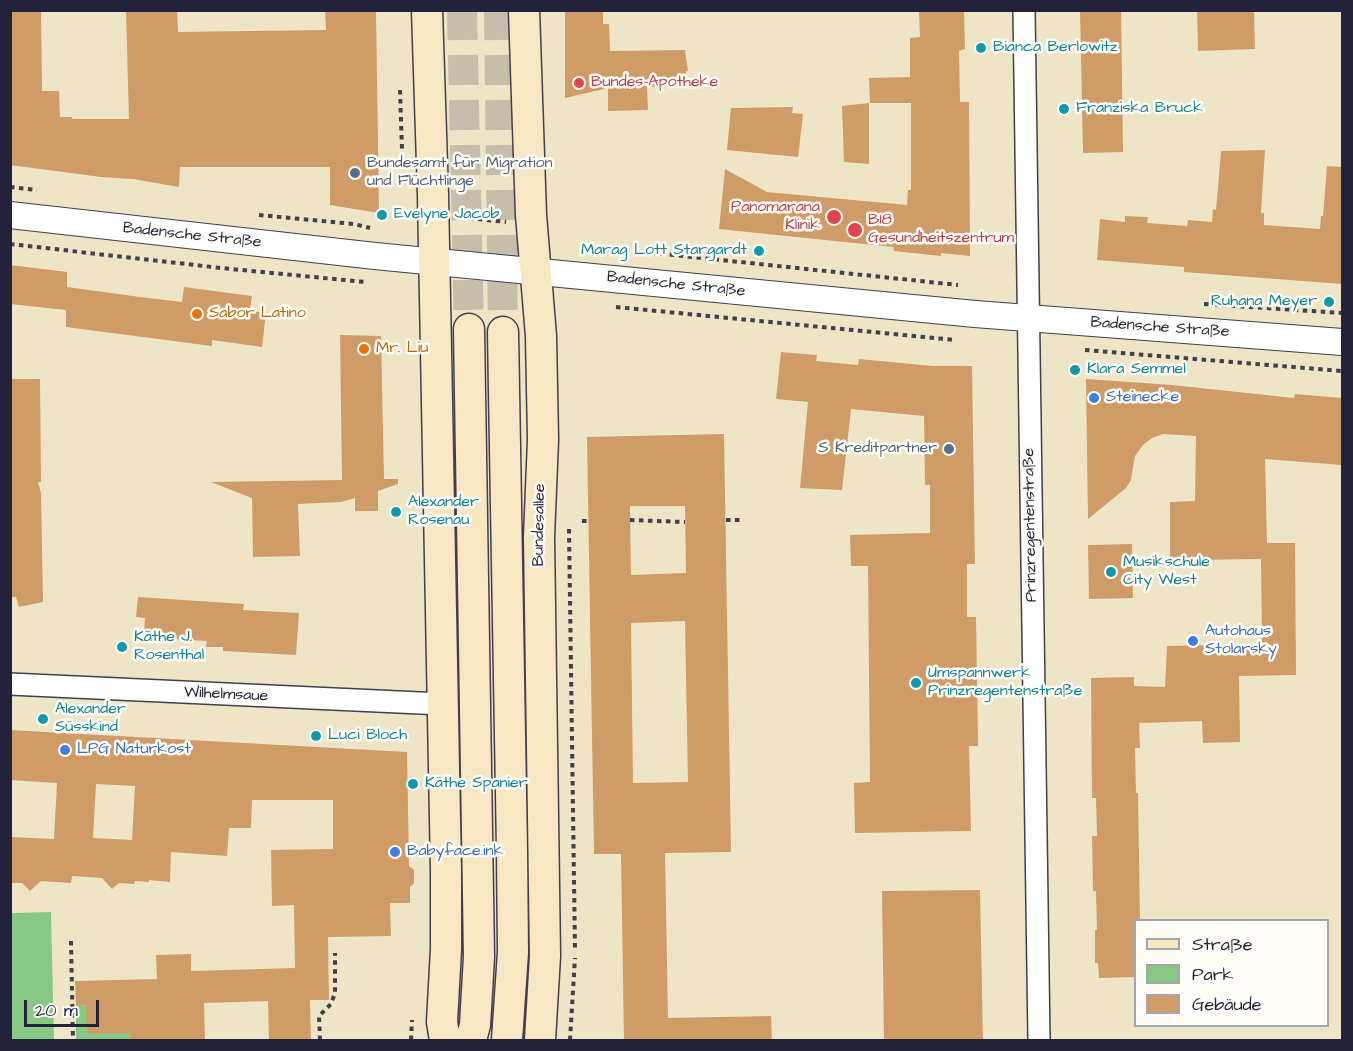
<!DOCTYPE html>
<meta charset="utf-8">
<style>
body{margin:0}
#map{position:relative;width:1353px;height:1051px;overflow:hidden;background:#eee5c6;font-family:"Architects Daughter",sans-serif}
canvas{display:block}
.frame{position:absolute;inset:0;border:12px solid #22223b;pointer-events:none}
.legend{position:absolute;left:1134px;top:919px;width:195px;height:108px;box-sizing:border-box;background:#fdfcf7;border:2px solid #a5a5ac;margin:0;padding:8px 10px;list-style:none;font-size:18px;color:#22223b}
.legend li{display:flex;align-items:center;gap:12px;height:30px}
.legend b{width:30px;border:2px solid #a5a5ac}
.scale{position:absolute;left:24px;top:1000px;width:75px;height:27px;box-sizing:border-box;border:3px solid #22223b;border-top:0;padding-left:8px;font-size:18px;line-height:21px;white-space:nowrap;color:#22223b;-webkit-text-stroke:4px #fdfcf7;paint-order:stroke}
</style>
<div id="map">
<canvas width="1353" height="1051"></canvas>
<div class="frame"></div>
<ul class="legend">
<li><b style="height:8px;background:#f7e8c3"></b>Straße</li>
<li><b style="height:16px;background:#85c983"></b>Park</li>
<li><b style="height:16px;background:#cf9c67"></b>Gebäude</li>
</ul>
<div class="scale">20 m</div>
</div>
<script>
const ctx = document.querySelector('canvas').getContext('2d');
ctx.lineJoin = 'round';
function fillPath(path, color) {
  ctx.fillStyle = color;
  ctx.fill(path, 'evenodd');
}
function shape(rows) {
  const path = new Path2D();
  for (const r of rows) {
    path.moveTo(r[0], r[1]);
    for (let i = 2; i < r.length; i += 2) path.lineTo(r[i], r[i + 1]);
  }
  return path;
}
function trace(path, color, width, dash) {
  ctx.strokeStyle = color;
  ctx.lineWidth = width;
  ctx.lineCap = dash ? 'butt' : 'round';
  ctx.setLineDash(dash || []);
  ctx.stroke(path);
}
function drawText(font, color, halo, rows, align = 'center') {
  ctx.font = font + ' "Architects Daughter",sans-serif';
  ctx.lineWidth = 5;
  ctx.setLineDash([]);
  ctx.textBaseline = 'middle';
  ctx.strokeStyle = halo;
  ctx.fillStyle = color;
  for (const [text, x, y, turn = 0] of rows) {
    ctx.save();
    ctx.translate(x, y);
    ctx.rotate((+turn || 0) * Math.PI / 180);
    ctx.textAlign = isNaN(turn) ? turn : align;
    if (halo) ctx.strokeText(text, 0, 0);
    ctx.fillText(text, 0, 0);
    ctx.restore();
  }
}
const green = shape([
 [51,912,54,1040,11,1040,11,913],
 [86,1005,130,1033,130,1040,76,1040,76,1006]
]);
const building = shape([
 [10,10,41,10,42,91,59,91,60,117,72,117,72,119,129,119,126,10,177,10,178,32,326,30,325,10,376,10,379,213,330,205,330,167,180,167,179,187,133,179,101,177,10,165],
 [565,10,603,10,603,24,609,24,610,51,685,50,688,71,686,71,686,86,647,87,648,110,608,111,608,88,565,98],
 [919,10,964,10,965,49,959,51,960,102,969,102,970,256,941,253,941,256,894,251,893,247,719,229,725,169,767,192,907,205,908,190,911,190,911,103,870,103,869,78,910,77,910,38,920,37],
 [1080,10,1121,10,1123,152,1083,153],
 [1197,10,1254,10,1255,49,1198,51],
 [869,103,869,164,844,162,842,106],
 [793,107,792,113,803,114,798,157,727,150,731,108],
 [1265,150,1261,213,1264,213,1264,225,1320,229,1321,216,1323,216,1327,166,1342,167,1342,284,1184,272,1184,267,1097,260,1100,219,1125,222,1125,216,1148,217,1147,223,1187,226,1188,220,1212,222,1213,209,1216,210,1221,151],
 [10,265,67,272,67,287,140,297,182,302,184,287,252,296,250,311,266,313,262,347,212,340,212,346,66,327,66,310,10,304],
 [340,335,381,336,384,479,398,479,398,484,378,491,378,511,355,511,355,498,341,502,298,504,300,556,253,557,252,498,211,482,342,480],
 [781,352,817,355,816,361,858,365,859,359,933,366,972,366,975,564,967,564,967,617,976,617,978,746,969,746,971,831,855,833,854,783,870,782,868,566,851,566,850,535,930,533,930,485,925,485,924,416,851,409,842,490,800,488,808,402,776,399],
 [10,379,40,379,41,482,38,482,41,493,43,602,19,607,16,597,10,597],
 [1086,379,1172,385,1294,398,1295,394,1342,398,1342,465,1265,459,1267,543,1295,543,1296,675,1239,676,1240,742,1203,743,1202,721,1139,723,1140,748,1135,748,1136,793,1138,793,1140,921,1136,921,1136,977,1099,978,1098,963,1095,963,1095,930,1097,930,1096,891,1093,891,1092,836,1097,836,1096,798,1092,798,1091,678,1134,677,1134,686,1165,687,1167,646,1262,644,1261,559,1197,560,1197,566,1170,566,1170,502,1195,501,1196,436,1163,434,1152,438,1143,445,1135,456,1131,480,1126,488,1088,519],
 [724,434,731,852,665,853,668,1018,771,1016,772,1041,624,1041,621,854,594,854,587,437],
 [630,506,685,506,686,573,631,575],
 [685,621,688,782,633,783,631,623],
 [1132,544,1133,598,1089,599,1088,545],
 [138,597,244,604,243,610,299,613,296,655,223,651,223,647,206,647,207,641,152,638,152,633,144,633,145,618,136,617],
 [10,730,407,752,409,866,414,870,414,883,410,887,410,903,390,903,391,936,328,937,329,1000,310,1000,311,1041,269,1041,268,1001,204,1003,205,1041,130,1041,130,1033,87,1034,86,1005,76,1006,75,981,157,979,156,955,191,954,191,971,295,968,294,905,272,906,271,850,333,849,333,800,252,800,251,828,229,828,227,856,171,852,170,882,149,880,149,882,135,881,134,884,119,883,112,889,102,878,72,876,71,883,41,881,30,891,22,883,10,883,10,837,54,839,57,783,10,780],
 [96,784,135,786,132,840,93,838],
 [980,890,983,1041,884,1041,882,891]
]);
const secondaryTunnel = shape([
 [462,10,469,329],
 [499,10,503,332]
]);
const path = shape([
 [400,90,402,149],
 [10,187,37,190],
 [259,215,354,224,370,228],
 [460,217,506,222],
 [10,244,221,268,365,282],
 [589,249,617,249,958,285],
 [1204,304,1342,313],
 [616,307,955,340],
 [1085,350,1342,371],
 [630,520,685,522],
 [726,520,744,520],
 [582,521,588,521],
 [569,529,575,951],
 [71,941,73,1040],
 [320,1040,319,1016,331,1004,335,993,335,953],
 [411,1040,412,1020],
 [570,1040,575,958]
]);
const minor = shape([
 [1024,10,1039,1040],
 [10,684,442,704]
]);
const tertiary = shape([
 [10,215,375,256,975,314,1342,342]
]);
const secondary = shape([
 [427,10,433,195,446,871,446,949,442,1022,445,1040],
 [524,10,531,215,541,336,543,440,539,537,545,956,540,1040],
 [469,329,479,957,475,1025,471,1040],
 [503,332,512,851,513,952,507,1040]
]);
const markers = [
 [981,48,6,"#0f9aa8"],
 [579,83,6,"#e0444e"],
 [1064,109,6,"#0f9aa8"],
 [355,173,6,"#5c6f8a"],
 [382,215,6,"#0f9aa8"],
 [834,217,8,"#e0444e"],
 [855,230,8,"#e0444e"],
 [759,251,6,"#0f9aa8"],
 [1329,302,6,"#0f9aa8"],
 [197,314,6,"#e8710a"],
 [364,349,6,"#e8710a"],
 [1075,370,6,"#0f9aa8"],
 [1094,398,6,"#3f7fe0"],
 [949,449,6,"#5c6f8a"],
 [396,512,6,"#0f9aa8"],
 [1111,572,6,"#0f9aa8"],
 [1193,641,6,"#3f7fe0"],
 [122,647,6,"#0f9aa8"],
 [916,683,6,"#0f9aa8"],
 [43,719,6,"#0f9aa8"],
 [316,736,6,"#0f9aa8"],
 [65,750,6,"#3f7fe0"],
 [413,784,6,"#0f9aa8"],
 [395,852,6,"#3f7fe0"]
];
const cultureNames = [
 ["Bianca Berlowitz",993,48],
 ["Franziska Bruck",1076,109],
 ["Evelyne Jacob",394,215],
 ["Marag Lott Stargardt",747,251,"right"],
 ["Ruhana Meyer",1317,302,"right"],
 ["Klara Semmel",1087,370],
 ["Alexander",408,503],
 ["Rosenau",408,521],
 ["Musikschule",1123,563],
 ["City West",1123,581],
 ["Käthe J.",134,638],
 ["Rosenthal",134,656],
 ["Umspannwerk",928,674],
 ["Prinzregentenstraße",928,692],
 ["Alexander",55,710],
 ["Süsskind",55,728],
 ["Luci Bloch",328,736],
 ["Käthe Spanier",425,784]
];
const healthNames = [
 ["Bundes-Apotheke",591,83],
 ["Panomarana",820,208,"right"],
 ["Klinik",820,226,"right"],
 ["B18",868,221],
 ["Gesundheitszentrum",868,239]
];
const serviceNames = [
 ["Bundesamt für Migration",367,164],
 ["und Flüchtlinge",367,182],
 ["S Kreditpartner",937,449,"right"]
];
const streetNames = [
 ["Badensche Straße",192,236,6],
 ["Badensche Straße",676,285,6],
 ["Badensche Straße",1160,328,4],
 ["Bundesallee",540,525,-89],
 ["Prinzregentenstraße",1031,525,-91],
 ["Wilhelmsaue",226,695,3]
];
const foodNames = [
 ["Sabor Latino",209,314],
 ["Mr. Liu",376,349]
];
const shopNames = [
 ["Steinecke",1106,398],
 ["Autohaus",1205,632],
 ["Stolarsky",1205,650],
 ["LPG Naturkost",77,750],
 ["Babyface.ink",407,852]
];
fillPath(green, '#85c983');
fillPath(building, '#cf9c67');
trace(secondaryTunnel, '#c5beaa', 30, [30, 15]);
trace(minor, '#413f50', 24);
trace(tertiary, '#413f50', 28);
trace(secondary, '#413f50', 33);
trace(path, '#413f50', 4, [4.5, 4.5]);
trace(minor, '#fff', 21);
trace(tertiary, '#fff', 26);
trace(secondary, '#f7e8c3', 30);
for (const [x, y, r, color] of markers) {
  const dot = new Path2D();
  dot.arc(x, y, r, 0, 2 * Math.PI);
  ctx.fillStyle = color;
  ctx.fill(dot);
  trace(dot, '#fdfcf7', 2);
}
drawText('16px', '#0d838f', '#fdfcf7', cultureNames, 'left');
drawText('16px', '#be3a42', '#fdfcf7', healthNames, 'left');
drawText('16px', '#4e5e75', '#fdfcf7', serviceNames, 'left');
drawText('16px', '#22223b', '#fdfcf7', streetNames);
drawText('16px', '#c56008', '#fdfcf7', foodNames, 'left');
drawText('16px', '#366cbe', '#fdfcf7', shopNames, 'left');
</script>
